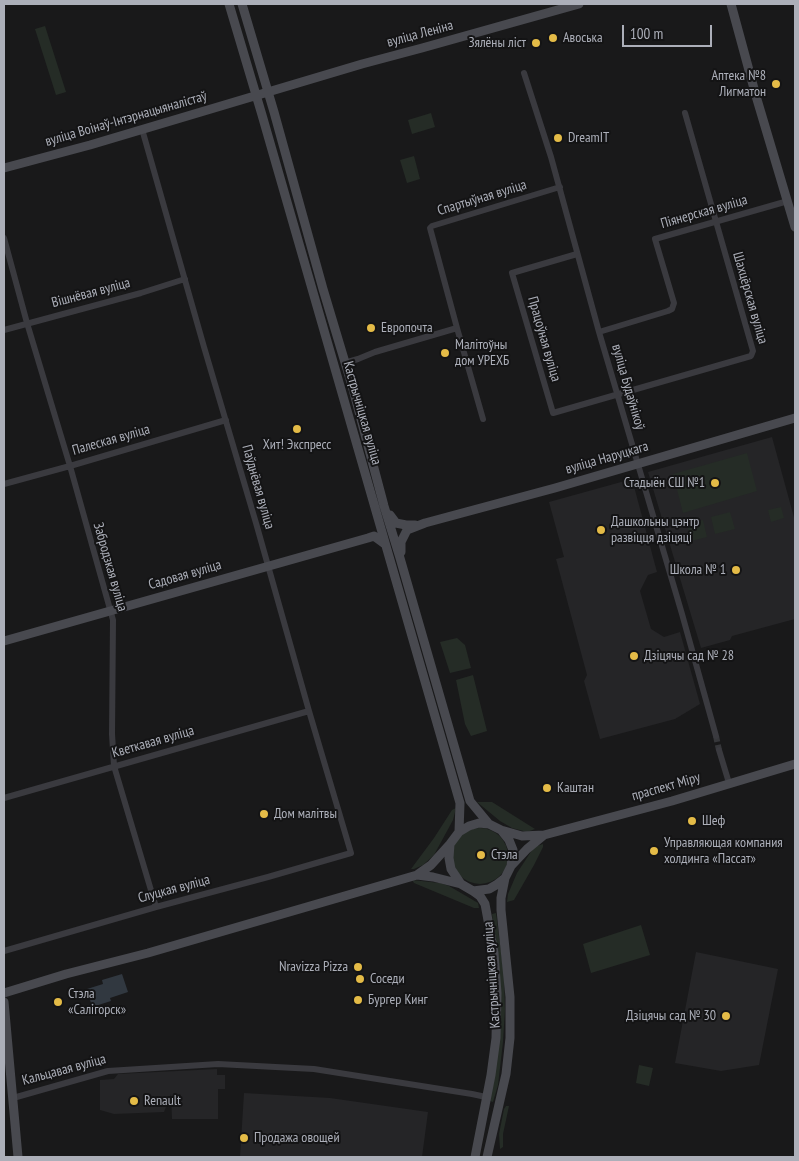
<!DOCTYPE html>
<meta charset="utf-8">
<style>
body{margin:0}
#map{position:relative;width:799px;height:1161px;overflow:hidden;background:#19191a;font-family:"PT Sans Narrow",sans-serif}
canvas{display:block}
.frame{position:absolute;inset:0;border:5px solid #acafb9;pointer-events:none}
.scale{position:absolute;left:622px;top:25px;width:90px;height:22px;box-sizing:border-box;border:2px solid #acafb9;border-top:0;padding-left:6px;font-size:15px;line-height:18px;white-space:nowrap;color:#acafb9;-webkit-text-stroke:4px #141415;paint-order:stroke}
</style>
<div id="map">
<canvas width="799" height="1161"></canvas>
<div class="frame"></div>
<div class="scale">100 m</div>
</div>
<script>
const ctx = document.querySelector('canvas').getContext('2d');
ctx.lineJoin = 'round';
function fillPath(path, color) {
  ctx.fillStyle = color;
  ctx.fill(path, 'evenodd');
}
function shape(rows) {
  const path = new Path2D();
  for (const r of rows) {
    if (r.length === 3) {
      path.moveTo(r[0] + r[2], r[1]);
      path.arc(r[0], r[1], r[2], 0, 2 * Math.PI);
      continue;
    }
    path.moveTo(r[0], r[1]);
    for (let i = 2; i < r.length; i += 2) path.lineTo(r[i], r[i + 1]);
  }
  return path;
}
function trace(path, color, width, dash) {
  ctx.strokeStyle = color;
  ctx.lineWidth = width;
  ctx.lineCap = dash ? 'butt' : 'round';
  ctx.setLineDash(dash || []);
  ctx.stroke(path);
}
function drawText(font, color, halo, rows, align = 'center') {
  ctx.font = font + ' "PT Sans Narrow",sans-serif';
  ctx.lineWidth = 4;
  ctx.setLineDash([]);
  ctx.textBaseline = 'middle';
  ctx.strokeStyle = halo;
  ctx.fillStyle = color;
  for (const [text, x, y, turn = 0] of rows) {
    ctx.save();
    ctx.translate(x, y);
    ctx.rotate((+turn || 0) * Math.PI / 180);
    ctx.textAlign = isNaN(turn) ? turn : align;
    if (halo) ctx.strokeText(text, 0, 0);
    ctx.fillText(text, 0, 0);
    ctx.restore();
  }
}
const built = shape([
 [772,437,795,521,795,619,732,636,730,640,701,648,648,472],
 [632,479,657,572,648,575,640,591,651,629,664,637,680,632,700,704,675,719,600,739,584,681,587,675,556,559,564,557,549,502],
 [696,952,778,969,759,1065,721,1071,675,1063],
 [217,1069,217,1075,225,1075,225,1089,218,1089,218,1119,172,1119,171,1094,164,1112,114,1114,100,1110,100,1080,114,1079,118,1074],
 [244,1093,330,1098,428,1112,422,1157,240,1157]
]);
const green = shape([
 [45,26,66,92,56,95,35,29],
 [431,113,435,127,412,134,408,120],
 [414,156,420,179,407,183,400,160],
 [747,453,757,491,683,513,673,474],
 [781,507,784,518,771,522,768,510],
 [730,512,735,529,715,534,711,517],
 [703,520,707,537,691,541,687,524],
 [457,638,465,645,471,668,450,673,440,642],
 [473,675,487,731,471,736,465,724,456,680],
 [477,802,492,802,535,829,527,832,512,828,500,821],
 [456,808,453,820,434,855,423,865,414,869,411,869,434,838,452,810],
 [480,856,28],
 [543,844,543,847,534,865,514,900,507,902,508,894,517,873,534,847],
 [412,880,440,883,449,886,473,900,478,903,479,908,474,908,414,883],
 [496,913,504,974,505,1010,503,1042,498,1085,493,1102,490,1101,499,966,492,914],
 [641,925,650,955,591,973,583,944],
 [639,1065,653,1068,649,1086,636,1083],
 [506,1106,509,1106,503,1134,503,1147,500,1149,499,1134,504,1109]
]);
const water = shape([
 [122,974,128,992,110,998,111,1001,92,1007,87,989,103,984,102,980]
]);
const streetTunnel = shape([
 [716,736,719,750]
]);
const street = shape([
 [524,73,551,157,599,332,682,614,716,736],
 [4,238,27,323,70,466,113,620,112,734,114,766,156,907],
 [577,254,512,273,553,413,751,356,753,351,685,113],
 [4,330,141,293,185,279],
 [599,332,668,311,672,309,674,303,655,239,788,201],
 [344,363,358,359,375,352,457,328],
 [483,419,457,328,430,228,432,226,560,187],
 [4,484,70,466,226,420],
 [719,750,729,783],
 [4,798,309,711],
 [4,951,156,907,268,877,351,853,309,711,256,523,204,347,142,129],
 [13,1098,108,1071,218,1064,314,1069,472,1094,486,1097]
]);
const secondary = shape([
 [229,4,262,115,460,803,459,832],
 [242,4,274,112,323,289,353,389,384,506,400,558,470,801,489,824],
 [731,4,756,96,795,227],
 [4,168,90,145,362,64,422,48,579,4],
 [390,515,396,523,406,525,415,525],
 [401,552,401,542,407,530,425,523,555,488,795,418],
 [4,641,368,538,374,536,385,544],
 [501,830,509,840,513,850,511,866],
 [450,844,449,858,451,869,461,884],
 [417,875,431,865,450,844,459,832,469,826,479,823,489,824,501,830,522,836,544,835,672,801,795,764],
 [473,891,489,889,496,885,505,878,511,866,527,849,544,835],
 [4,993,66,974,148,953,417,875,433,877,461,884,473,891,480,896,485,904,494,953,497,993,496,1038,491,1075,475,1157],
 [4,1002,18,1157],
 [487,1157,506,1074,510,1038,510,997,501,910,501,898,505,878]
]);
const markers = [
 [553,38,5,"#e4bb47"],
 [536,43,5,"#e4bb47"],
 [776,84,5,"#e4bb47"],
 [558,138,5,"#e4bb47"],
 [371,328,5,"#e4bb47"],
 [445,353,5,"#e4bb47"],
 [297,429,5,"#e4bb47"],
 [715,483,5,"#e4bb47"],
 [601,530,5,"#e4bb47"],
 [736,570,5,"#e4bb47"],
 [634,656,5,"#e4bb47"],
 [547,788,5,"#e4bb47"],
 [264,814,5,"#e4bb47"],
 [692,821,5,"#e4bb47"],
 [654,851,5,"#e4bb47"],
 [481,855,5,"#e4bb47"],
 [358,967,5,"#e4bb47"],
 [360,979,5,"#e4bb47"],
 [358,1000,5,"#e4bb47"],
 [58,1002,5,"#e4bb47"],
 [726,1016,5,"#e4bb47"],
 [134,1101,5,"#e4bb47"],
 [244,1138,5,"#e4bb47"]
];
const streetNames = [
 ["вуліца Леніна",420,34,-15],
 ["вуліца Воінаў-Інтэрнацыяналістаў",126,119,-16],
 ["Спартыўная вуліца",482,198,-17],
 ["Піянерская вуліца",704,212,-16],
 ["Вішнёвая вуліца",91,293,-15],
 ["Шахцёрская вуліца",750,298,74],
 ["Працоўная вуліца",544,339,74],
 ["вуліца Будаўнікоў",628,387,74],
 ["Кастрычніцкая вуліца",362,413,74],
 ["Палеская вуліца",111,440,-16],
 ["вуліца Наруцкага",607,458,-16],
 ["Паўднёвая вуліца",258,487,74],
 ["Забродзкая вуліца",110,567,74],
 ["Садовая вуліца",185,575,-16],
 ["Кветкавая вуліца",153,742,-16],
 ["праспект Міру",666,787,-16],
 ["Слуцкая вуліца",174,889,-15],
 ["Кастрычніцкая вуліца",492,975,-94],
 ["Кальцавая вуліца",64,1070,-15]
];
const poiNames = [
 ["Авоська",563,38],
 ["Зялёны ліст",526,43,"right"],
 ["Аптека №8",766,76,"right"],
 ["Лигматон",766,92,"right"],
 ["DreamIT",568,138],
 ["Европочта",381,328],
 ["Малітоўны",455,345],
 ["дом УРЕХБ",455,361],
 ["Хит! Экспресс",297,445,"center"],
 ["Стадыён СШ №1",705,483,"right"],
 ["Дашкольны цэнтр",611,522],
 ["развіцця дзіцяці",611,538],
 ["Школа № 1",726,570,"right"],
 ["Дзіцячы сад № 28",644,656],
 ["Каштан",557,788],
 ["Дом малітвы",274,814],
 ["Шеф",702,821],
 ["Управляющая компания",664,843],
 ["холдинга «Пассат»",664,859],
 ["Стэла",491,855],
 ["Nravizza Pizza",348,967,"right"],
 ["Соседи",370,979],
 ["Стэла",68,994],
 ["«Салігорск»",68,1010],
 ["Бургер Кинг",368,1000],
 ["Дзіцячы сад № 30",716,1016,"right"],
 ["Renault",144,1101],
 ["Продажа овощей",254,1138]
];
fillPath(built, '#252527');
fillPath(green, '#252c26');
fillPath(water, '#313840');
trace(streetTunnel, '#36373a', 6, [6, 3]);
trace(street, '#3a3a3f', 6);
trace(secondary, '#48494f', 9);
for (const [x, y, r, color] of markers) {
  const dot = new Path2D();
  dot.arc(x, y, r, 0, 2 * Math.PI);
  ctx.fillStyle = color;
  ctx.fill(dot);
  trace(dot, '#141415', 2);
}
drawText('14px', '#acafb9', '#141415', streetNames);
drawText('14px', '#acafb9', '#141415', poiNames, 'left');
</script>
